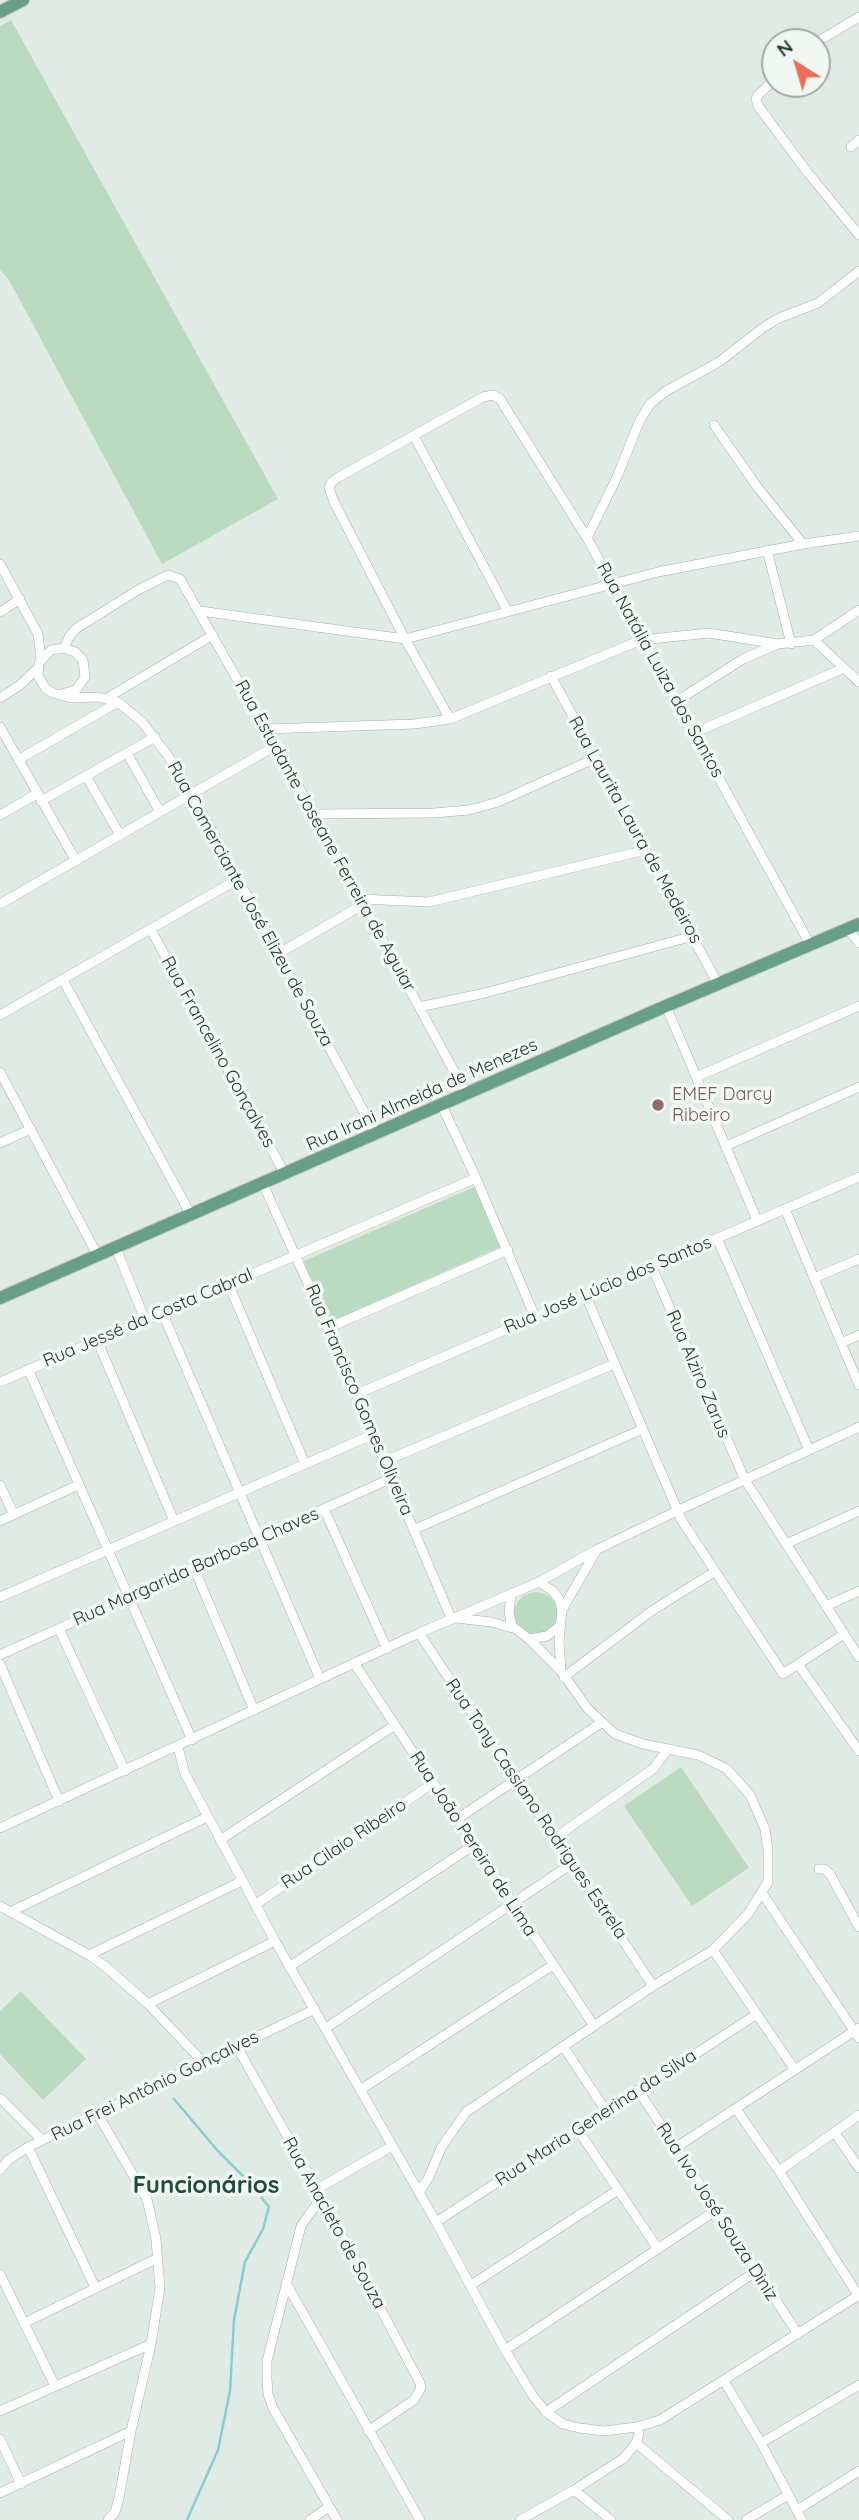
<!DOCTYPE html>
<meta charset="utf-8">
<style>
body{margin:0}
#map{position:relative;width:859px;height:2520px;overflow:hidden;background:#e1ebe5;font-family:Quicksand,sans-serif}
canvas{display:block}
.north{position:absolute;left:761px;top:28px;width:70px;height:70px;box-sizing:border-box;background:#f1f8f3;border:2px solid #9eaca5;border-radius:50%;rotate:323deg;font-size:19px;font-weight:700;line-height:28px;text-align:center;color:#223b31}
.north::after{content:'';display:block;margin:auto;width:24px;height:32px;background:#ed6d5d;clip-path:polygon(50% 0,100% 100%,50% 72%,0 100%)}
</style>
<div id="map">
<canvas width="859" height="2520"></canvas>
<div class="north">N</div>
</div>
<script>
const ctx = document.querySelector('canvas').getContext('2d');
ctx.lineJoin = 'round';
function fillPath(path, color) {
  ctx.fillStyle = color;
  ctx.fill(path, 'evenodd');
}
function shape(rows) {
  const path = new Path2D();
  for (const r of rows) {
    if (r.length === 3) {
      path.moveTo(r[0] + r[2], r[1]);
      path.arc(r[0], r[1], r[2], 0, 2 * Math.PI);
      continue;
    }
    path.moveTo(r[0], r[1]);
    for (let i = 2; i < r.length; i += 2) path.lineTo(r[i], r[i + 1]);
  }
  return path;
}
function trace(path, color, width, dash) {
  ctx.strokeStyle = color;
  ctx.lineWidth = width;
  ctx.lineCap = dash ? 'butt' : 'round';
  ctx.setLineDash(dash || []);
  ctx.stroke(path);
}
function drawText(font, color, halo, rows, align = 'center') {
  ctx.font = font + ' Quicksand,sans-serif';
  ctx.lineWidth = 7;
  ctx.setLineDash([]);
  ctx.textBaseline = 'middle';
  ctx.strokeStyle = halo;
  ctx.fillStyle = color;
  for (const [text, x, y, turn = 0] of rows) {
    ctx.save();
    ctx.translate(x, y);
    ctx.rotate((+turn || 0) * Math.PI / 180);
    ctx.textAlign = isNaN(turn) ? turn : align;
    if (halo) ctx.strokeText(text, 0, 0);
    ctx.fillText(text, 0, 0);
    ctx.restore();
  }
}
const green = shape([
 [11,20,278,499,162,564,9,280,0,270,0,26],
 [474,1187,500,1247,330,1322,304,1261],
 [536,1614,22],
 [681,1767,749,1868,692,1906,624,1806],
 [21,1991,86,2059,43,2100,0,2054,0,2011]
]);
const stream = shape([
 [174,2099,217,2150,251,2184,269,2207,263,2229,245,2262,234,2320,230,2391,218,2450,187,2520]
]);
const minor = shape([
 [817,42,859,17],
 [775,79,758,95,756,99,758,106,808,173,859,235],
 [851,147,859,140],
 [714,425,758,488,803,544],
 [414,436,507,610],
 [587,538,617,477,640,420,650,404,666,391,719,362,764,327,779,318,818,303,859,271],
 [767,550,791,644],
 [0,564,38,634,41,660],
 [200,611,405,639,658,572,803,544,859,536],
 [0,612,20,599],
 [814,640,859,682],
 [64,648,69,637,77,628,138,590,168,575,180,579,314,814,467,1095],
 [551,676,718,984],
 [61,694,76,690,85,677,83,660,75,652,64,648,51,650,39,663,38,676,46,689,53,693,71,698,98,697,118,702,142,722,166,753,192,794,376,1134],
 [0,698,20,685,38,668],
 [107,698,213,635],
 [677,701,743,659,778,644,814,640,859,610],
 [450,719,405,639,334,502,329,488,331,483,337,478,483,397,493,395,500,399,587,538,811,946],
 [0,727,76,861],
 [265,729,414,724,450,719,641,640,709,633,778,644],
 [694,733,844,668],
 [127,753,160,812],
 [18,760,118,702],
 [86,776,120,835],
 [41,801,155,737],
 [314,814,434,813,469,810,498,802,596,758],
 [0,815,37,794],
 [359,899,429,902,646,850],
 [0,904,275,746],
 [848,929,859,943],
 [151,930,285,1174],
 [278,954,362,905],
 [63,980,191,1215],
 [666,1006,757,1220],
 [419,1007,485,993,693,936],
 [0,1015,238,879],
 [0,1072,98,1256],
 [696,1077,859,1006],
 [442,1106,476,1178,535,1317],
 [0,1143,31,1129],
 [726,1146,859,1087],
 [263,1184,328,1328,451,1618],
 [785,1209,859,1385],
 [717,1238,809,1450],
 [116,1248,145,1320],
 [652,1267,745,1480,859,1657],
 [814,1278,859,1259],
 [228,1283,305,1464],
 [586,1296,682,1521,783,1674,844,1634],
 [162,1312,320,1679],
 [328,1328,508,1250],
 [97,1340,174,1521],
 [841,1343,859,1335],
 [28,1369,192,1740],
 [0,1382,476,1178],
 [357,1394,859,1177],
 [385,1461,614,1364],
 [0,1485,14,1515],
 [324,1509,387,1649],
 [0,1521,78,1485],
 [415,1529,643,1429],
 [786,1544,859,1511],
 [194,1568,254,1710],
 [539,1582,553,1591,559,1599,562,1610,559,1641,561,1671],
 [511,1595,509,1612,512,1626,516,1629],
 [0,1597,374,1434],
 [826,1606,859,1591],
 [562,1610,596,1551],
 [59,1629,125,1771],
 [419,1633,653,1986],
 [529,1639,547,1636,560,1626],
 [0,1655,392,1478],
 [354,1663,594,2026],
 [0,1664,59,1801],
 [798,1664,859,1751],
 [564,1677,653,1610,714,1572],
 [178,1747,185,1774,275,1941,436,2222,505,2350,533,2396,546,2412,563,2424,579,2428,604,2431,637,2427,660,2420,859,2295],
 [457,1819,601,1723],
 [0,1828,419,1633,539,1582,598,1549,679,1510,859,1427],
 [556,1837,653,1769,668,1749],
 [220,1840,395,1725],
 [819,1869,824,1869,830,1874,859,1927],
 [762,1893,859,2038],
 [255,1905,433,1783],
 [0,1906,89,1955,106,1967,148,2004,204,2063],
 [10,1912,207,1817],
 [713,1950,795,2070],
 [89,1955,242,1881],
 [289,1967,474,1845],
 [148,2004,275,1941],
 [326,2028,573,1863],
 [563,2046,606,2111],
 [237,2047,317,2189,420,2383,421,2388,414,2400,368,2431],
 [360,2090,553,1965],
 [638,2090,798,2334],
 [0,2098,42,2140],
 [736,2109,779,2171,858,2295],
 [97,2113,147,2199,156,2239,160,2288,151,2344,131,2431,119,2498,115,2512,108,2520],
 [578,2130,658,2249],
 [835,2133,859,2168],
 [28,2147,95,2287],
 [675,2148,859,2028],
 [0,2170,8,2160,28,2147,315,2009],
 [779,2171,859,2115],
 [317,2189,392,2146],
 [419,2192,429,2177,441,2148,466,2112,653,1986,713,1950,748,1914,768,1882,768,1850,765,1829,750,1795,727,1769,698,1755,643,1744,615,1734,588,1709,561,1671,529,1639,516,1629,491,1622,456,1618],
 [321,2198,301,2226,267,2361,267,2379,268,2394,273,2408,337,2520],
 [436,2222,757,2014],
 [0,2274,55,2386],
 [286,2283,420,2520],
 [471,2285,618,2190],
 [24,2323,158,2258],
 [505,2350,715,2211],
 [724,2381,761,2443,802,2520],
 [0,2411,151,2344],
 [546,2412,755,2272],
 [0,2439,21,2484],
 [636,2443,728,2520],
 [761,2443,859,2385],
 [574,2490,611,2520],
 [0,2493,131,2431],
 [797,2510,859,2471],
 [310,2520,329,2507],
 [520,2520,574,2490,624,2458,636,2443,639,2434,637,2427],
 [746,2520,788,2495]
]);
const major = shape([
 [0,12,23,0],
 [0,1298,666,1006,859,924]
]);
const markers = [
 [658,1105,7,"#8d6e63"]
];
const streetNames = [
 ["Rua Natália Luiza dos Santos",660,670,61],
 ["Rua Laurita Laura de Medeiros",635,830,61],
 ["Rua Estudante Joseane Ferreira de Aguiar",325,836,61],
 ["Rua Comerciante José Elizeu de Souza",250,904,61],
 ["Rua Francelino Gonçalves",218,1052,61],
 ["Rua Irani Almeida de Menezes",422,1095,-24],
 ["Rua José Lúcio dos Santos",608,1285,-23],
 ["Rua Jessé da Costa Cabral",148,1318,-23],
 ["Rua Alziro Zarus",698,1374,67],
 ["Rua Francisco Gomes Oliveira",359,1400,67],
 ["Rua Margarida Barbosa Chaves",196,1567,-24],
 ["Rua Tony Cassiano Rodrigues Estrela",536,1809,56],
 ["Rua Cilaio Ribeiro",344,1844,-34],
 ["Rua João Pereira de Lima",473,1844,57],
 ["Rua Frei Antônio Gonçalves",155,2086,-26],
 ["Rua Maria Generina da Silva",596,2118,-33],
 ["Rua Ivo José Souza Diniz",717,2212,57],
 ["Rua Anacleto de Souza",334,2223,61]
];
const educationNames = [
 ["EMEF Darcy",672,1095],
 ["Ribeiro",672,1116]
];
const districtNames = [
 ["Funcionários",206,2186]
];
fillPath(green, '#badbbf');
trace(stream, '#8acdce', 2.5);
trace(minor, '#a4b3ab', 10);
trace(major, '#c1c8c5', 14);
trace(minor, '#fff', 9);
trace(major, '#679f89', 12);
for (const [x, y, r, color] of markers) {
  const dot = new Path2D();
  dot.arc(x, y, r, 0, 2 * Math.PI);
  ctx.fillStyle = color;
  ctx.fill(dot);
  trace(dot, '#f1f8f3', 2.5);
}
drawText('18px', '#223b31', '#f1f8f3', streetNames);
drawText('18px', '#785e54', '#f1f8f3', educationNames, 'left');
drawText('bold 24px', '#1f4c3b', '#f1f8f3', districtNames);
</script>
